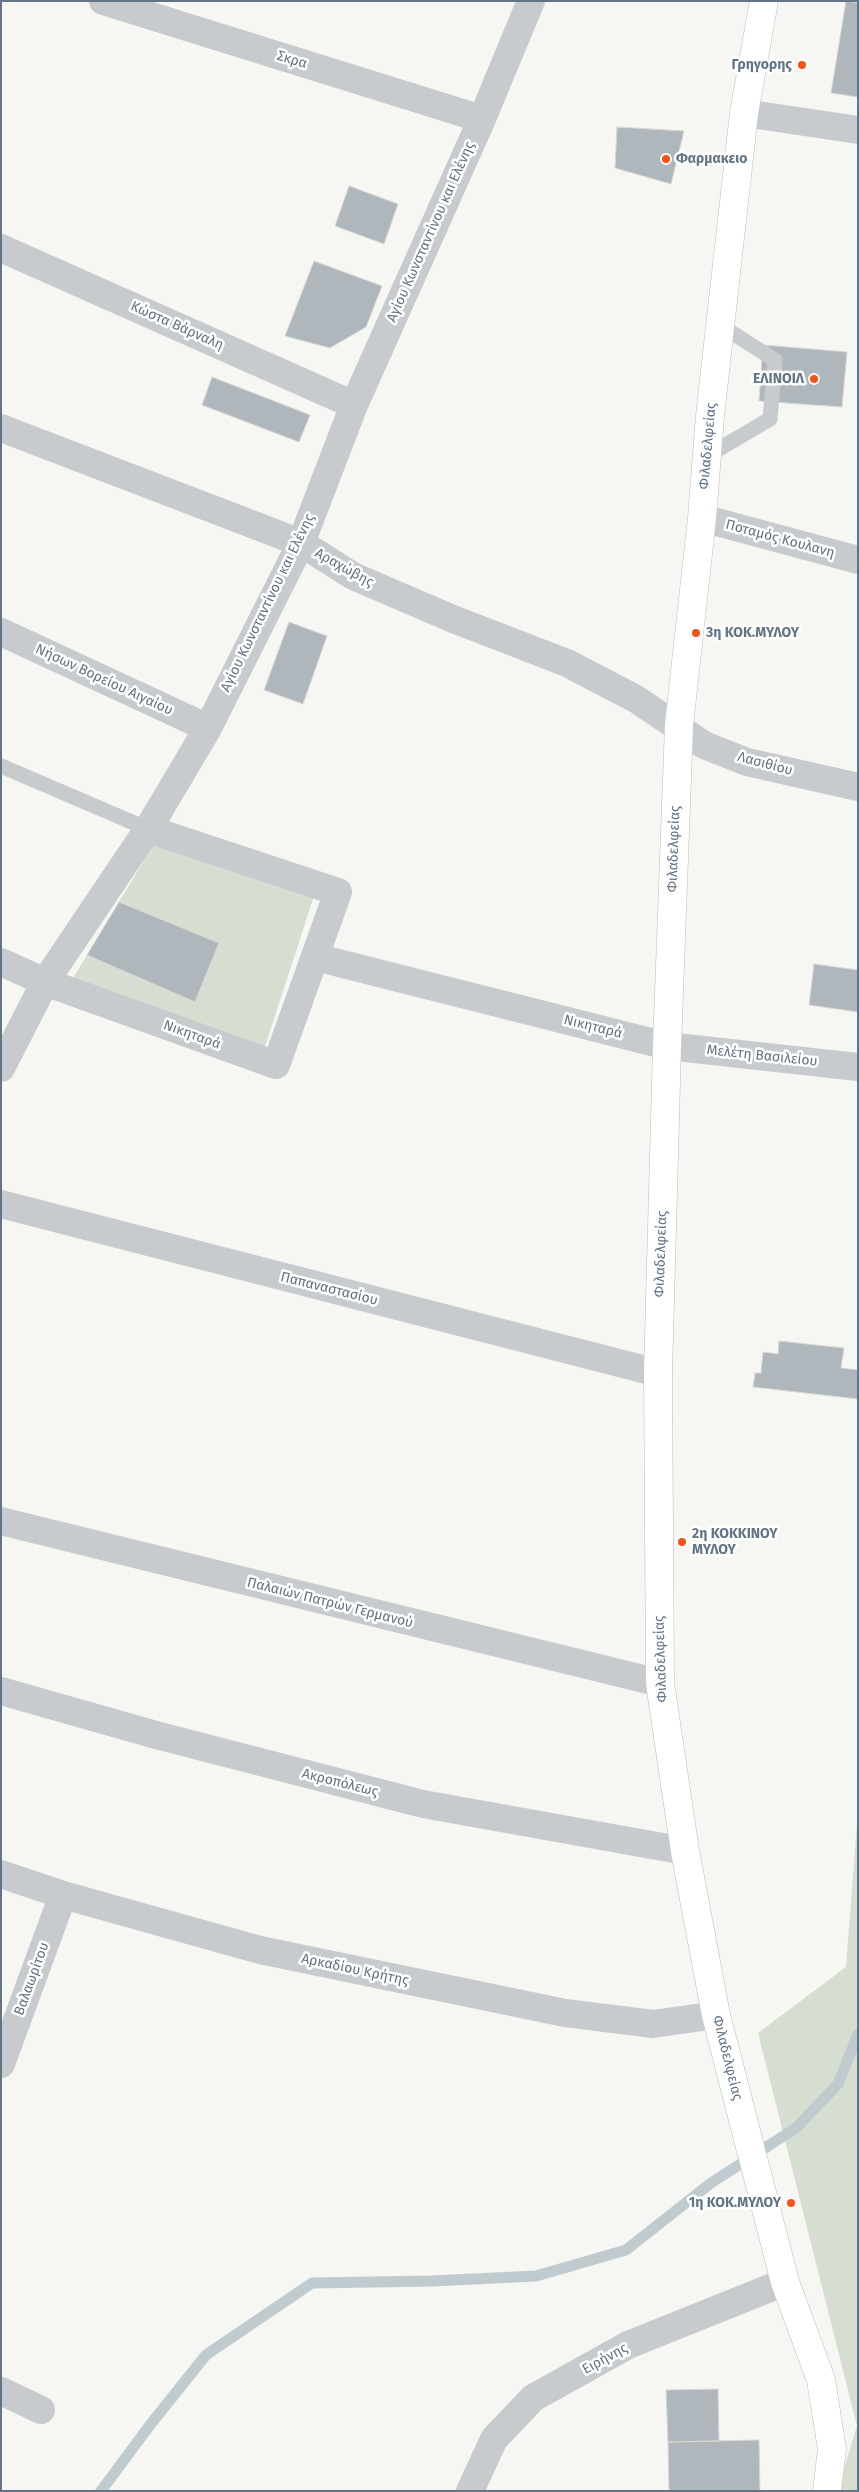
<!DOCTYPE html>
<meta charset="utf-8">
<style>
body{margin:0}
#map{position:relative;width:859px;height:2492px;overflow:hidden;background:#f6f6f2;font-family:"Fira Sans",sans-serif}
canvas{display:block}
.frame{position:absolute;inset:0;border:2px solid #627486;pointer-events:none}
</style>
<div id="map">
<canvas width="859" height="2492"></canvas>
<div class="frame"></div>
</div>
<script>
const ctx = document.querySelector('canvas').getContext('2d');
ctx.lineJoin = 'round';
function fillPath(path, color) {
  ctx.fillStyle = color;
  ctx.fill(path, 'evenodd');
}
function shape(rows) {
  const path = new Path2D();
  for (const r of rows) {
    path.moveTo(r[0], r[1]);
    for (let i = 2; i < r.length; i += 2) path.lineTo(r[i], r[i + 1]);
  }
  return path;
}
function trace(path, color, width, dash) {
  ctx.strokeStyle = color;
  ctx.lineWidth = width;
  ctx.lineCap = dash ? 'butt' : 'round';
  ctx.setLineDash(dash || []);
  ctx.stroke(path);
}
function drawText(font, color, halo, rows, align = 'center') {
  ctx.font = font + ' "Fira Sans",sans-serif';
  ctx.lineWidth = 5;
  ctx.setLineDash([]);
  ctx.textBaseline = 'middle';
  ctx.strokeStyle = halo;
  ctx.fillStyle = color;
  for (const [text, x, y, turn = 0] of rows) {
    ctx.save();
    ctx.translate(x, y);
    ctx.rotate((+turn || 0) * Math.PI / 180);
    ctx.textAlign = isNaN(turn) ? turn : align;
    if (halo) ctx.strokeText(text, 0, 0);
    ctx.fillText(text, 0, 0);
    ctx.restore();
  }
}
const green = shape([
 [154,844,314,896,258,1068,61,998],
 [858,1811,858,2491,837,2491,857,2426,758,2033,846,1967]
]);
const stream = shape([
 [101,2491,150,2425,206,2355,312,2283,432,2281,536,2276,626,2250,711,2183,796,2128,838,2084,858,2034]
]);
const building = shape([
 [846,1,858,3,858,97,831,93,846,1],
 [617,127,684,131,671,184,615,168,617,127],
 [349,186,398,204,384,244,335,226,349,186],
 [314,261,382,286,366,327,330,348,285,336,314,261],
 [763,345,847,352,842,407,759,401,763,345],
 [212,377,310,415,299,442,202,405,212,377],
 [289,622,327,636,303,704,264,690,289,622],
 [119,902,219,943,195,1002,87,955,119,902],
 [814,964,858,970,858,1012,809,1005,814,964],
 [779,1341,844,1348,841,1368,858,1370,858,1399,753,1387,755,1373,761,1373,763,1352,778,1354,779,1341],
 [718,2389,719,2441,668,2442,666,2390,718,2389],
 [759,2440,760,2491,669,2491,668,2442,759,2440]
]);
const lane = shape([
 [707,456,770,419,775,360,720,325],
 [1,766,148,829]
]);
const street = shape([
 [103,1,482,119],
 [744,113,858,130],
 [1,248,354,405],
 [1,428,301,543,353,576,453,619,567,663,636,699,704,745,747,762,858,787],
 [702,518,858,560],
 [1,632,208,728],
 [315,957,667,1046,858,1067],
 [1,962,45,982,276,1065,338,892,148,829],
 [1,1068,45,982,148,829,208,728,301,543,354,405,482,119,531,1],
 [1,1204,658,1373],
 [1,1521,660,1683],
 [1,1691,156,1735,423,1804,685,1851],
 [1,1874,63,1895,260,1950,565,2013,653,2024,716,2015],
 [1,2064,63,1895],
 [1,2391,41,2410],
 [470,2491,494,2439,533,2398,628,2345,785,2282]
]);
const secondary = shape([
 [764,1,744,113,710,416,702,518,679,725,667,1046,658,1373,660,1683,685,1851,716,2015,785,2282,821,2380,832,2449,827,2491]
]);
const markers = [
 [802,65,5,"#f35315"],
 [666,159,5,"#f35315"],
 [814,379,5,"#f35315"],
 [696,633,5,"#f35315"],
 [682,1542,5,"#f35315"],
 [791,2203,5,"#f35315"]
];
const streetNames = [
 ["Σκρα",292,60,17],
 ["Αγίου Κωνσταντίνου και Ελένης",431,232,-66],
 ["Κώστα Βάρναλη",177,326,24],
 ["Φιλαδελφείας",708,446,-85],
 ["Ποταμός Κουλανη",780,539,15],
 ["Αραχώβης",344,568,29],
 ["Αγίου Κωνσταντίνου και Ελένης",268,603,-64],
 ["Νήσων Βορείου Αιγαίου",104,680,25],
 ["Λασιθίου",765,764,15],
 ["Φιλαδελφείας",674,849,-88],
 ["Νικηταρά",593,1027,14],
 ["Νικηταρά",192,1035,20],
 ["Μελέτη Βασιλείου",762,1056,6],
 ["Φιλαδελφείας",661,1254,-88],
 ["Παπαναστασίου",329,1289,14],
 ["Παλαιών Πατρών Γερμανού",330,1603,14],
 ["Φιλαδελφείας",661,1659,-92],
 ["Ακροπόλεως",340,1783,14],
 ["Αρκαδίου Κρήτης",355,1970,12],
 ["Βαλαωρίτου",32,1979,-70],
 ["Φιλαδελφείας",727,2058,76],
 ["Ειρήνης",605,2359,-29]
];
const poiNames = [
 ["Γρηγορης",792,65],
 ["Φαρμακειο",676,159,"left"],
 ["ΕΛΙΝΟΙΛ",804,379],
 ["3η ΚΟΚ.ΜΥΛΟΥ",706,633,"left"],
 ["2η ΚΟΚΚΙΝΟΥ",692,1534,"left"],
 ["ΜΥΛΟΥ",692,1550,"left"],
 ["1η ΚΟΚ.ΜΥΛΟΥ",781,2203]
];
fillPath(green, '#d6ded2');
trace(stream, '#c0cbd0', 11);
fillPath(building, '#afb7bd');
trace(building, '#d7d7d4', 1);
trace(secondary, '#b9bec3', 29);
trace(lane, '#c8cbce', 15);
trace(street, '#c8cbce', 28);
trace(secondary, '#fff', 28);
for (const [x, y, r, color] of markers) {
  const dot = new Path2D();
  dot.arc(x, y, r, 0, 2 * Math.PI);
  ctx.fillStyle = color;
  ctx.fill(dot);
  trace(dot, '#fff', 2);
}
drawText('14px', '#627486', '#fff', streetNames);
drawText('bold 14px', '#627486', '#fff', poiNames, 'right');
</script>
